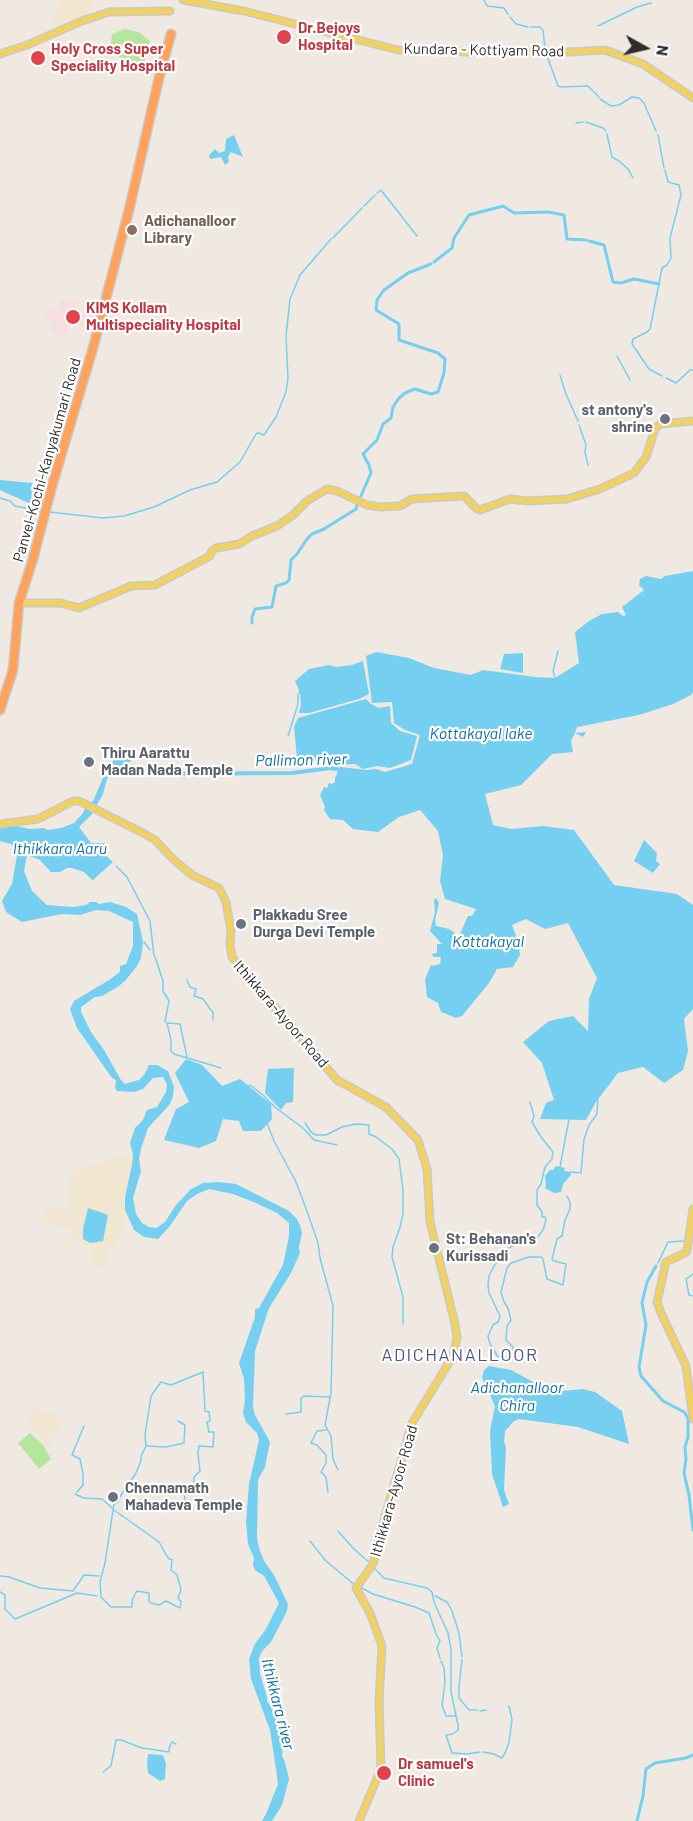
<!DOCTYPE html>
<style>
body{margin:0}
#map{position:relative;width:693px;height:1821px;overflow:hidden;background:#efe9e1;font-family:Barlow,sans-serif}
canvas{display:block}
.north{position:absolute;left:615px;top:18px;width:60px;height:60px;-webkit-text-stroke:4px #fff;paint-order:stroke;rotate:98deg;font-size:16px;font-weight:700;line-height:24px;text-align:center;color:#2e2e2e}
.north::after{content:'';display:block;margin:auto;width:21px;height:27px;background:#2e2e2e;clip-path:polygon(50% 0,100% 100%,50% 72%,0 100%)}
</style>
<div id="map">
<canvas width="693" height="1821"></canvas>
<div class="north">N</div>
</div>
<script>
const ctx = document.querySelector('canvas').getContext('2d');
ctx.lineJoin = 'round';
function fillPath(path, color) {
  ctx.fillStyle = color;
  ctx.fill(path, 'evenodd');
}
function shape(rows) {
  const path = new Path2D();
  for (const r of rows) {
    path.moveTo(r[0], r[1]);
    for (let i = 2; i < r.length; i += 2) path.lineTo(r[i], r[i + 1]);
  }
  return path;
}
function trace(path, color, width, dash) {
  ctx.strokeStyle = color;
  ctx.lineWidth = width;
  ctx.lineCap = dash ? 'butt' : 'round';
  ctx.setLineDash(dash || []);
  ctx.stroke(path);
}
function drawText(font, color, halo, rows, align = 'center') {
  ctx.font = font + ' Barlow,sans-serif';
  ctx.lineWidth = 4.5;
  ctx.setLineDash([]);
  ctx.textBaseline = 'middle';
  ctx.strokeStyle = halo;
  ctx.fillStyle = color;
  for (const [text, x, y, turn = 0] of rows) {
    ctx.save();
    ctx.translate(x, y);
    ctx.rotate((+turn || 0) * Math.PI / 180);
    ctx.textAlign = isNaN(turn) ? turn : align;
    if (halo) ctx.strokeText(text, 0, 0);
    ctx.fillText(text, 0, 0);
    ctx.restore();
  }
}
const education = shape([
 [60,0,93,0,88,16,67,26,51,26],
 [129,1153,132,1158,123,1206,125,1217,119,1239,113,1245,104,1266,91,1266,92,1247,83,1244,72,1237,71,1229,41,1221,45,1205,67,1210,69,1209,71,1172],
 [33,1408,54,1414,64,1420,48,1447,29,1424]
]);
const medical = shape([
 [61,299,77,302,76,309,99,315,96,329,70,323,67,338,55,335,55,331,50,329,52,321,46,320,48,309,58,311]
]);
const green = shape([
 [125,29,139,32,150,41,144,63,126,60,110,53,112,34],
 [30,1433,43,1445,51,1459,39,1469,18,1443]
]);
const water = shape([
 [234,135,243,157,231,152,228,157,229,162,225,165,221,157,210,159,209,155,215,149,219,153,225,151,226,139],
 [0,480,32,483,31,504,0,490],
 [693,571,693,692,691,695,673,704,639,715,577,727,575,733,586,732,583,737,575,733,571,741,573,752,552,754,521,785,485,794,493,825,511,829,543,826,574,830,614,885,677,894,693,905,693,1009,684,1019,688,1051,683,1070,664,1083,643,1067,618,1073,596,1102,586,1120,540,1119,546,1103,554,1100,542,1063,523,1042,549,1021,573,1016,588,1031,589,999,597,978,568,923,545,929,526,919,512,925,518,941,520,955,513,967,497,969,489,983,462,1016,456,1018,441,1012,438,1003,427,997,425,979,431,965,433,966,440,964,441,957,434,957,431,954,437,953,437,944,442,944,430,931,435,912,434,900,436,898,439,903,435,920,436,926,449,929,459,936,468,916,472,916,476,909,445,899,440,881,443,855,438,831,420,810,399,817,378,832,353,829,343,820,330,819,324,810,325,807,320,795,324,787,327,788,329,783,332,784,335,782,335,778,340,767,367,770,376,769,385,772,412,764,420,735,405,730,394,723,392,702,372,703,366,656,376,652,409,658,434,668,471,675,483,670,535,677,555,678,579,663,575,632,589,621,602,614,618,612,623,616,626,615,622,607,644,590,639,585,640,579,646,576,661,579,665,576],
 [523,653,523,673,500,669,504,654],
 [363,661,369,694,359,699,309,713,299,713,301,704,300,692,295,681,309,669,329,665,336,667,352,665],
 [366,699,371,704,379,708,390,706,391,723,400,731,417,736,411,760,390,768,377,766,363,769,355,764,333,765,297,758,294,727,298,718],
 [123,752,132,760,127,766,119,766,107,779,103,794,96,806,93,813,79,827,91,843,105,843,103,848,99,851,101,856,105,855,113,862,93,880,91,879,84,872,72,868,67,868,60,872,51,872,40,860,27,855,24,871,32,891,47,905,73,907,86,905,90,902,96,902,99,904,110,902,126,907,137,914,143,942,141,958,137,966,125,981,119,986,102,996,95,997,81,1007,81,1012,91,1032,104,1050,121,1080,125,1084,139,1080,144,1075,149,1065,157,1065,168,1071,174,1087,173,1096,170,1104,148,1128,141,1149,139,1159,141,1171,133,1198,136,1214,142,1223,149,1227,156,1228,165,1222,176,1205,191,1189,203,1183,218,1182,236,1184,289,1211,296,1218,300,1225,302,1233,299,1247,300,1253,291,1273,269,1308,255,1351,253,1407,255,1415,270,1442,265,1467,258,1480,257,1538,259,1548,264,1561,274,1575,288,1604,287,1611,284,1617,271,1642,262,1651,259,1658,260,1674,267,1697,267,1701,271,1707,280,1731,283,1744,282,1756,285,1762,289,1779,282,1805,272,1821,262,1821,266,1814,278,1784,276,1769,270,1730,251,1679,249,1659,255,1644,266,1629,279,1603,264,1576,255,1570,253,1565,254,1558,248,1544,246,1522,249,1484,259,1440,257,1433,246,1422,243,1413,245,1400,244,1379,239,1363,255,1317,255,1309,259,1308,283,1265,289,1236,289,1223,277,1213,256,1203,233,1194,209,1189,197,1194,187,1201,170,1226,158,1239,144,1237,134,1230,125,1210,125,1197,132,1165,133,1155,130,1143,135,1128,143,1120,147,1110,157,1107,166,1092,167,1084,163,1077,153,1078,143,1089,134,1092,117,1091,115,1088,116,1080,112,1078,77,1028,70,1009,74,1001,109,980,120,972,120,966,126,964,133,946,133,922,109,911,96,910,80,915,62,914,22,922,6,912,2,901,12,884,17,855,15,848,11,844,0,841,0,827,17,826,29,829,44,828,47,830,61,828,74,823,83,813,85,808,93,801,106,771,115,758,120,756],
 [644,840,657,853,656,861,660,864,653,873,634,861],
 [186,1059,202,1065,222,1086,240,1079,271,1104,272,1119,261,1131,243,1131,239,1121,223,1119,216,1141,199,1148,164,1140,176,1109,189,1102,175,1073],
 [294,1068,293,1102,286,1103,281,1110,265,1093,268,1069],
 [556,1166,565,1168,564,1171,570,1172,571,1175,563,1184,561,1192,554,1193,545,1188,546,1186,545,1176,550,1170,553,1170],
 [88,1208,108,1215,103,1241,90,1243,83,1239,83,1229],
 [489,1366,511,1370,552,1392,583,1389,595,1392,622,1411,629,1444,578,1427,519,1419,514,1421,505,1431,504,1441,506,1448,504,1490,509,1504,503,1507,492,1474,490,1431,495,1406,482,1378,484,1370],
 [148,1754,163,1755,166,1763,165,1779,160,1781,148,1773,147,1763]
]);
const stream = shape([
 [484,0,487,6,504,8,508,14],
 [510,17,516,24,528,27],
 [598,26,637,7,651,3],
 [531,27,540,27,543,30,545,49],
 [546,53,558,86,561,87,588,86,599,97],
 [600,99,611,106,619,105,632,97,639,98,644,103,656,131],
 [586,122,603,128,606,131],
 [576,123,583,122],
 [607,134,612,157,619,161,628,169,633,178],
 [658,135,664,168],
 [377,193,381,190,417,236],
 [364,206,375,195],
 [333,238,362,208],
 [617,356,630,380],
 [560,375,566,394,578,421],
 [662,376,649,369,632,344,633,339,647,332,650,329,662,268,667,265,671,258,670,238,681,195,679,185,668,182,665,170],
 [666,378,676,383,690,370,693,370],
 [579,425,586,445,585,452,588,465],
 [0,498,10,501,15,506,42,511],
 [50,512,103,518,124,516,154,507,190,490,217,482,240,462,256,434,258,433,264,435,276,417,286,392,288,378,286,336,290,299,300,275,331,239],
 [555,678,553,671,558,651],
 [288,736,298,704,298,695,300,691],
 [116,866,127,877,150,921,154,956],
 [144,942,150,950],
 [155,957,163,981,163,991,169,1001,165,1022],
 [187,980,190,987,196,989,194,996,203,999,210,1009,213,1012,213,1020],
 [187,1057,180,1024,167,1023,171,1040,171,1051,174,1054,221,1068],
 [249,1086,250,1085,263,1095,276,1108,303,1128,314,1140,337,1145],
 [530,1102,534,1116,532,1122,541,1137,553,1152,552,1159,545,1167,541,1184,537,1190,537,1205,542,1212,542,1217,545,1217,546,1220,543,1230,537,1238,530,1242,520,1242,507,1249,494,1266,489,1276,488,1285,489,1293,500,1316,498,1322,493,1325,488,1336,490,1344,498,1357,508,1358,513,1347,506,1340,507,1326,511,1320,508,1308,504,1302,501,1292,507,1268,511,1263,529,1257,541,1257,543,1259,547,1279,563,1285,566,1264,554,1261,552,1259,557,1239,562,1236,565,1220,570,1209,570,1202,567,1196],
 [267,1123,274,1141,296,1182,308,1214,318,1243,320,1258,333,1306,331,1393,325,1425,331,1436,333,1459,338,1470],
 [305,1123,311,1132,316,1135,326,1135,342,1127,356,1124,369,1125,369,1134,376,1137,392,1149,399,1159,403,1190,403,1214,400,1227,393,1247,392,1257,403,1297,403,1324],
 [560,1167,569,1119],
 [570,1172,581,1173,584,1139,589,1125,597,1114,598,1097],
 [658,1263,668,1242,685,1241],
 [693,1274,686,1279,689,1295,693,1296],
 [286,1414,301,1412,301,1398,304,1396,330,1397],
 [688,1421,692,1422],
 [326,1430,317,1431,311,1443,317,1445,326,1455,326,1463,321,1472,326,1477,328,1492],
 [147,1446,166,1447,184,1443,185,1425,178,1421],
 [77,1492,83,1485,83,1474,80,1459,72,1455,84,1426],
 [75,1494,84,1498,102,1499,112,1508],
 [114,1510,159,1542,168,1558,172,1560,171,1570,177,1575,181,1590,178,1598,181,1602,180,1608,166,1601,159,1605,151,1603,149,1601,149,1593,137,1591,132,1600,132,1607,111,1607,101,1597,100,1582,105,1563,114,1504,118,1502,121,1495,136,1473,141,1461,141,1456,146,1446,145,1435,151,1396,161,1382,171,1385,203,1372,205,1411,209,1412,210,1421,207,1422,209,1432,214,1432,213,1447,199,1446,198,1453,200,1471,194,1477,194,1490,186,1489,184,1493,187,1511],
 [338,1531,353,1548,371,1564],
 [310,1541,326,1561,356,1586],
 [374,1568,384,1578,427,1588,432,1592,434,1602,448,1633,451,1649,451,1692,458,1725,458,1730,453,1734,446,1735,452,1753,467,1754,480,1752],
 [0,1576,9,1577,40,1588,73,1591,84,1575,99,1576],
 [360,1587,373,1594,415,1607,429,1613,436,1634,440,1641,437,1648,440,1658],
 [0,1592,5,1595,5,1609,15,1619,77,1593,97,1596],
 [435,1596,447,1602,452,1611,459,1633,462,1657],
 [462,1660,459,1686,459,1698,469,1710,477,1710],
 [441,1661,444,1668,445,1683,442,1705,446,1716,455,1716],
 [480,1711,486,1710],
 [483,1752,494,1754,502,1758,505,1753,509,1742,512,1720,509,1706],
 [103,1772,111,1766,116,1740,121,1740,142,1748,169,1752,169,1748,172,1742,176,1744]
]);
const canal = shape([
 [589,241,604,245,613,282,621,283,634,279,659,284],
 [434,262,452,248,454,238,469,215,503,206,514,213,548,212,564,215,567,239,586,240],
 [360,498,371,473,369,465,363,454,377,440,383,424,391,418,393,407,399,398,405,393,415,389,431,394,438,392,444,373,445,359,438,353,399,340,399,324,376,310,377,300,384,290,408,273,431,264],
 [252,623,252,617,255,609,272,607,276,586,286,583,289,580,291,560,297,554,307,539,312,534,324,529,356,509,358,502],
 [656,1266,647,1282,642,1303,646,1325,639,1367,641,1376,663,1401,684,1412,688,1418,688,1437,685,1447,686,1459,684,1473,689,1495,693,1530],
 [637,1821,643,1796,646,1769,655,1763,686,1758,693,1755]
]);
const river = shape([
 [110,774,292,773,331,768,342,770]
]);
const major = shape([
 [183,0,244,11,398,50,469,52,569,52,605,50,643,64,693,98],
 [0,54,27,45,82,21,109,12,170,11],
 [20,603,61,603,79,608,131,586,155,585,210,556,212,551,216,548,239,544,252,536,277,526,293,515,307,501,327,489,337,491,367,505,381,507,400,506,412,499,464,496,477,509,480,510,510,499,527,501,567,499,600,489,634,473,646,457,655,429,660,424,693,421],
 [0,824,38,819,73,801,79,801,145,834,155,840,174,860,192,875,219,888,226,902,231,931,230,944,232,957,337,1080,386,1107,418,1140,427,1169,430,1222,455,1324,457,1338,453,1356,412,1423,384,1520,373,1564,356,1588,370,1613,382,1646,379,1701,381,1769,359,1821],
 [693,1209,687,1251,685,1253,666,1262,657,1302,661,1313,686,1366,693,1419]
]);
const highway = shape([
 [0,710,13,670,19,603,33,559,52,486,93,348,129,210,159,78,171,34]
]);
const markers = [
 [284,37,8,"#e0444e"],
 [38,58,8,"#e0444e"],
 [132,230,6,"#8d6e63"],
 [73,317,8,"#e0444e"],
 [665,419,6,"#6b7280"],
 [89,762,6,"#6b7280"],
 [241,924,6,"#6b7280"],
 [434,1248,6,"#6b7280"],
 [113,1497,6,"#6b7280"],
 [384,1773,8,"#e0444e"]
];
const healthNames = [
 ["Dr.Bejoys",298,28],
 ["Hospital",298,45],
 ["Holy Cross Super",51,49],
 ["Speciality Hospital",51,66],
 ["KIMS Kollam",86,308],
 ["Multispeciality Hospital",86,325],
 ["Dr samuel's",398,1764],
 ["Clinic",398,1781]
];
const streetNames = [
 ["Kundara - Kottiyam Road",484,50,1],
 ["Panvel-Kochi-Kanyakumari Road",47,460,-74],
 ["Ithikkara-Ayoor Road",281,1014,49],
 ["Ithikkara-Ayoor Road",394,1491,-74]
];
const educationNames = [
 ["Adichanalloor",144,221],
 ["Library",144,238]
];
const worshipNames = [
 ["st antony's",653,410,"right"],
 ["shrine",653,427,"right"],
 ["Thiru Aarattu",101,753],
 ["Madan Nada Temple",101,770],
 ["Plakkadu Sree",253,915],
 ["Durga Devi Temple",253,932],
 ["St: Behanan's",446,1239],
 ["Kurissadi",446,1256],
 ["Chennamath",125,1488],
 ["Mahadeva Temple",125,1505]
];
const waterNames = [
 ["Kottakayal lake",481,734],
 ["Pallimon river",301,760,-1],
 ["Ithikkara Aaru",60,849],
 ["Kottakayal",488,942],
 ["Adichanalloor",517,1388],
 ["Chira",517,1406],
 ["Ithikkara river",278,1704,76]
];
const quarterNames = [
 ["ADICHANALLOOR",460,1355]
];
fillPath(education, '#f0e6d1');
fillPath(medical, '#f5dfe0');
fillPath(green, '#b6e59e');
fillPath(water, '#75cff0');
trace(stream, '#75cff0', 1.5);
trace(canal, '#75cff0', 3);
trace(river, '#75cff0', 4);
trace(major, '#c9c9c9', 9);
trace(highway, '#c9c9c9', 11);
trace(major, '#f2d163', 6);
trace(highway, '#ffa35c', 8);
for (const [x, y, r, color] of markers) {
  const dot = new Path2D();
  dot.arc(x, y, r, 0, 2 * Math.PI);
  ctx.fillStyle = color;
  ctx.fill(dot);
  trace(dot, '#fff', 2);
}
drawText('bold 15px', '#be3a42', '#fff', healthNames, 'left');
drawText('15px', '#2e2e2e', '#fff', streetNames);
drawText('bold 15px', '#785e54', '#fff', educationNames, 'left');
drawText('bold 15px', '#5b616d', '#fff', worshipNames, 'left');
drawText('italic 16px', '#0d6fa3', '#fff', waterNames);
ctx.letterSpacing = '1.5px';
drawText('18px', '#4d5680', '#fff', quarterNames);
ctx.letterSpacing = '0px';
</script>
